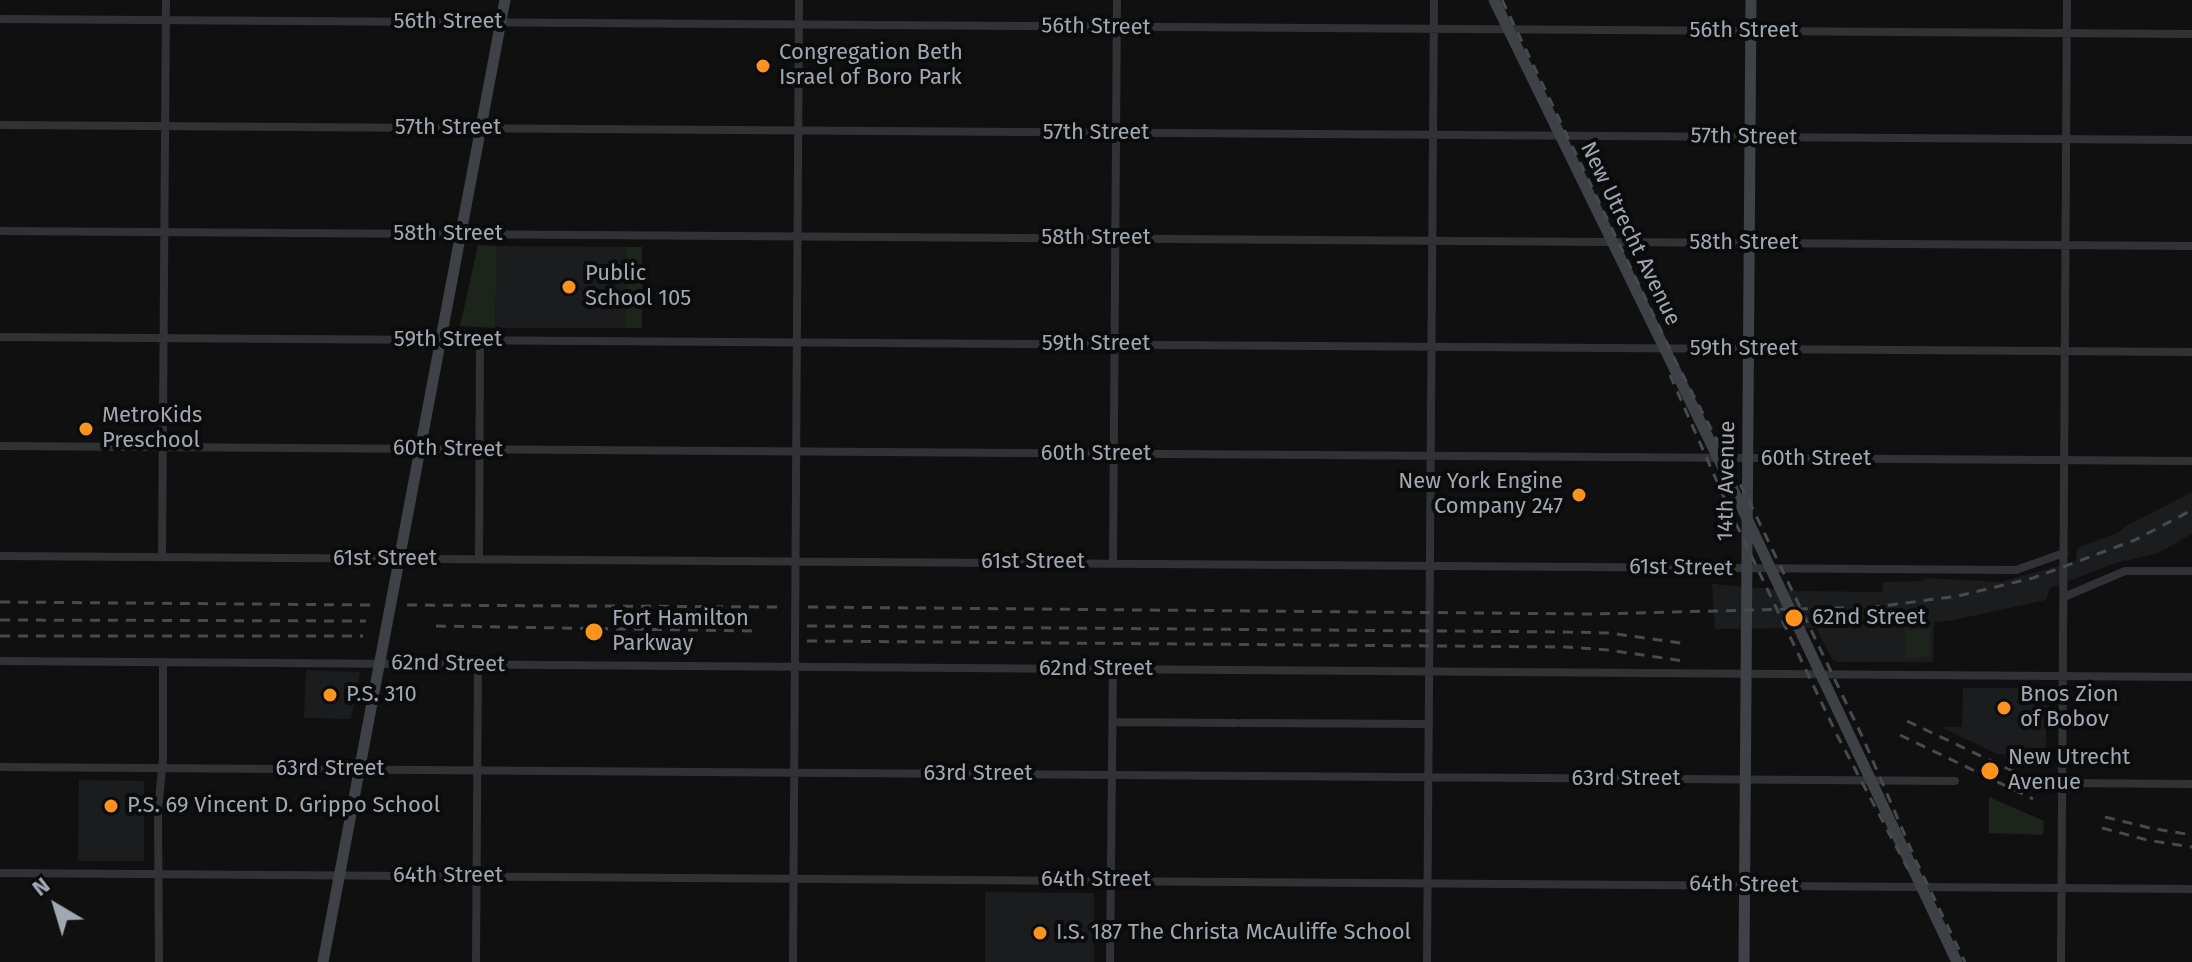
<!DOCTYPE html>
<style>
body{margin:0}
#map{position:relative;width:2192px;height:962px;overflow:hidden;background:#101011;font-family:"Fira Sans",sans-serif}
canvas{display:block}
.north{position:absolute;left:16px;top:866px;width:80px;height:80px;-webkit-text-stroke:6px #0b0b0c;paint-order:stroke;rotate:322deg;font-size:22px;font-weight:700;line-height:32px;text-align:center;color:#a0a8b3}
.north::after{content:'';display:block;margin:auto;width:28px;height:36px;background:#a0a8b3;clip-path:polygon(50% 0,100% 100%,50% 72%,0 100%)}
</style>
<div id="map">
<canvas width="2192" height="962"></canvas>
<div class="north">N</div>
</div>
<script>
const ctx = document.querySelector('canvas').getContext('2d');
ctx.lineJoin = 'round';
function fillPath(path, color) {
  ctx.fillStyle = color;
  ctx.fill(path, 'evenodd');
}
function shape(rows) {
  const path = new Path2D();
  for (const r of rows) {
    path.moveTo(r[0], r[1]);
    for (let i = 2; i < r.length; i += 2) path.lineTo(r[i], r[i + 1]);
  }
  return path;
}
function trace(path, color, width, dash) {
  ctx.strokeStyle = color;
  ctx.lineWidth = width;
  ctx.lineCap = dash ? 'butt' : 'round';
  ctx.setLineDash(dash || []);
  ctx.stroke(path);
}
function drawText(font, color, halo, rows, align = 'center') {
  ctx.font = font + ' "Fira Sans",sans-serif';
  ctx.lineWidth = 8;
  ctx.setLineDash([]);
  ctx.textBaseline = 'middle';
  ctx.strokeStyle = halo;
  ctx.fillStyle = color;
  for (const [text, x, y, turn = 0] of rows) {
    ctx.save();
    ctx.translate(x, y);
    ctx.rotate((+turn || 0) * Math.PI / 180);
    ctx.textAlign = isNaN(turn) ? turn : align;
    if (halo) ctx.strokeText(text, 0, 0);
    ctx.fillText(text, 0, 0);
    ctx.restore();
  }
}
const built = shape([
 [497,246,642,247,642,328,495,328],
 [2192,492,2192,534,2158,553,2116,563,2050,588,2046,600,1949,621,1934,622,1933,662,1837,662,1832,659,1816,628,1715,629,1712,584,1799,591,1882,592,1883,582,1923,581,1926,578,2001,582,2076,561,2077,548,2119,532,2126,526],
 [306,670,360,672,351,719,304,718],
 [1963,688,2046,688,2046,754,1997,754,1941,727,1962,727],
 [79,780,144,781,144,861,78,861],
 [985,892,1094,893,1094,962,985,962]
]);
const green = shape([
 [478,245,497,246,495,328,460,326],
 [627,247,642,247,642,328,626,328],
 [1930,629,1930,657,1905,658,1905,630],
 [1989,797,2044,821,2043,835,1989,833]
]);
const street = shape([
 [0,19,2192,34],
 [0,125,2192,140],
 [0,231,2192,246],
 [0,337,2192,352],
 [0,446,2192,461],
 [0,556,2016,570,2064,553],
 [162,557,166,0],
 [479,559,480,340],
 [1113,563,1117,0],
 [2064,597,2125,571,2192,571],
 [0,661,2192,677],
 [1112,722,1236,723],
 [1241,723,1429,724],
 [0,767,1955,781],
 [2061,783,2192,784],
 [0,873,2192,889],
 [159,962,158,810,163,758,163,662],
 [476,962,478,665],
 [793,962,799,0],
 [1110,962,1113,669],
 [1427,962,1434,0],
 [2061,962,2067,0]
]);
const secondary = shape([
 [1494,0,1724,470,1957,962],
 [323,962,505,0],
 [1744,962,1751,0]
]);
const rail = shape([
 [1502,0,1677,364,1749,501,1863,738,1916,861,1965,962],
 [1670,375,1730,511,1837,735,1908,869],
 [0,602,370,605],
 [407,605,781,607],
 [808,607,1593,614,1875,607,1958,596,2033,578,2135,540,2192,510],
 [0,620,366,621],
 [436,626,754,631],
 [807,626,1567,632,1609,633,1688,644],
 [0,636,363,636],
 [807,641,1566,647,1608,650,1684,661],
 [1907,721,2040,784],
 [1900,735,2033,799],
 [2105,817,2150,828,2192,835],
 [2102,828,2147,840,2192,847]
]);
const markers = [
 [763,66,8,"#fd931c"],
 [569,287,8,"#fd931c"],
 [86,429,8,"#fd931c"],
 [1579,495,8,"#fd931c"],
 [1794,618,10,"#fd931c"],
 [594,632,10,"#fd931c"],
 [330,695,8,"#fd931c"],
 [2004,708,8,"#fd931c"],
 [1990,771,10,"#fd931c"],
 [111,806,8,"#fd931c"],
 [1040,933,8,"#fd931c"]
];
const streetNames = [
 ["56th Street",448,22],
 ["56th Street",1096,27,1],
 ["56th Street",1744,31],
 ["57th Street",448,128],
 ["57th Street",1096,133],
 ["57th Street",1744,137,1],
 ["58th Street",448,234],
 ["New Utrecht Avenue",1630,234,64],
 ["58th Street",1096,238],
 ["58th Street",1744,243],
 ["59th Street",448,340],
 ["59th Street",1096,344],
 ["59th Street",1744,349],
 ["60th Street",448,449,1],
 ["60th Street",1096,454],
 ["60th Street",1816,459],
 ["14th Avenue",1727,481,-89],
 ["61st Street",385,559],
 ["61st Street",1033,562],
 ["61st Street",1681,568,1],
 ["62nd Street",448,664,1],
 ["62nd Street",1096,669],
 ["63rd Street",330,769],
 ["63rd Street",978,774],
 ["63rd Street",1626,779],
 ["64th Street",448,876],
 ["64th Street",1096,880],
 ["64th Street",1744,885,1]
];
const poiNames = [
 ["Congregation Beth",779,53],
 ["Israel of Boro Park",779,78],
 ["Public",585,274],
 ["School 105",585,299],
 ["MetroKids",102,416],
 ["Preschool",102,441],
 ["New York Engine",1563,482,"right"],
 ["Company 247",1563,507,"right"],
 ["62nd Street",1812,618],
 ["Fort Hamilton",612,619],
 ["Parkway",612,644],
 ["P.S. 310",346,695],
 ["Bnos Zion",2020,695],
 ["of Bobov",2020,720],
 ["New Utrecht",2008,758],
 ["Avenue",2008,783],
 ["P.S. 69 Vincent D. Grippo School",127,806],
 ["I.S. 187 The Christa McAuliffe School",1056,933]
];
fillPath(built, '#1b1c1e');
fillPath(green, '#1c241c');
trace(street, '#303236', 8);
trace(secondary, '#3e4146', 11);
trace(rail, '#474a4f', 3, [10, 8]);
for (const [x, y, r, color] of markers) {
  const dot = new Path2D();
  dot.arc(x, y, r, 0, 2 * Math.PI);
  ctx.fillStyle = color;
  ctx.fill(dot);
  trace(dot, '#0b0b0c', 3);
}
drawText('22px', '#a0a8b3', '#0b0b0c', streetNames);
drawText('22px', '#a0a8b3', '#0b0b0c', poiNames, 'left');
</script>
